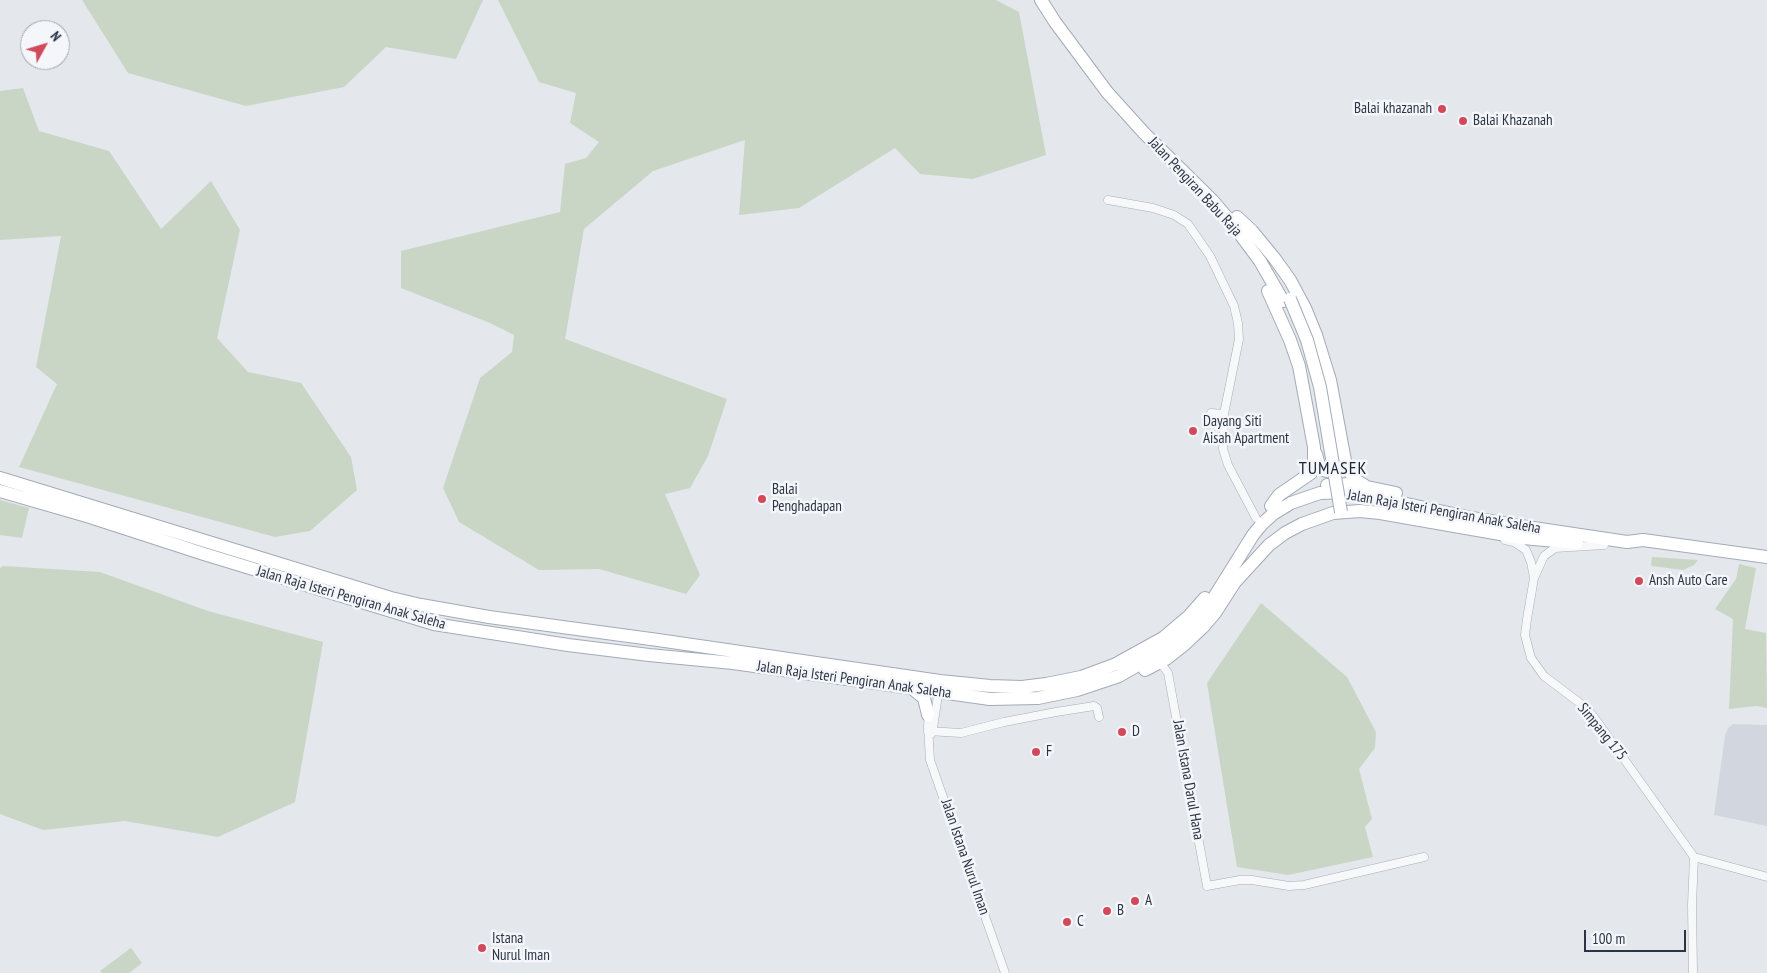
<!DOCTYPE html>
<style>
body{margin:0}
#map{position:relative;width:1767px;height:973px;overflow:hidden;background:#e4e7ec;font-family:"PT Sans Narrow",sans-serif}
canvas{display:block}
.north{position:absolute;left:20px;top:20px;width:50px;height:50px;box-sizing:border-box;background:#f4f6f9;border:1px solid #a4a8b1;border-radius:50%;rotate:51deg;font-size:14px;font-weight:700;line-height:20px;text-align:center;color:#2b3445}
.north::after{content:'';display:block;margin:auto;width:18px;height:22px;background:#d1495b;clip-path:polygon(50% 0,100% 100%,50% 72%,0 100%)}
.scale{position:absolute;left:1584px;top:930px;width:102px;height:22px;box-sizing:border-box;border:2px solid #2b3445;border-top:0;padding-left:6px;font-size:15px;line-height:18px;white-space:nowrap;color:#2b3445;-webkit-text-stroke:4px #f4f6f9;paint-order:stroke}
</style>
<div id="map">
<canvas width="1767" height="973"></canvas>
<div class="north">N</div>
<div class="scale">100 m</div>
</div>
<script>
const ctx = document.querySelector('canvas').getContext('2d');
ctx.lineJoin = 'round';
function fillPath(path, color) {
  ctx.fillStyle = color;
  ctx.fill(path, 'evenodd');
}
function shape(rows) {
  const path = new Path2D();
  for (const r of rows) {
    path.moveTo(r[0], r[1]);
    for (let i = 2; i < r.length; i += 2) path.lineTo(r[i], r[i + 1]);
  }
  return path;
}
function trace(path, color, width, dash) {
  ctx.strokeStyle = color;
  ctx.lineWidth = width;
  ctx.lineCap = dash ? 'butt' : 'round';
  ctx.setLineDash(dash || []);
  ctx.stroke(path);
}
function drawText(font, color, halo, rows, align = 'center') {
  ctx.font = font + ' "PT Sans Narrow",sans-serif';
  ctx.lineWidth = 5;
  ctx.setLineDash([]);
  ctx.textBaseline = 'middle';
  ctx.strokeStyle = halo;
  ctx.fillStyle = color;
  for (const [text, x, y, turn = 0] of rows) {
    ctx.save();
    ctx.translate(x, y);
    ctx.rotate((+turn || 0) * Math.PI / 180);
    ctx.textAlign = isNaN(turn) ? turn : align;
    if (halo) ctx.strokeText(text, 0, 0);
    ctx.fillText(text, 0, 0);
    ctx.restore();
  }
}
const built = shape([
 [1733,724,1767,725,1767,826,1714,815,1725,736,1728,728]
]);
const green = shape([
 [82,0,483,0,456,59,386,47,344,87,246,106,128,73],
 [498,0,996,0,1019,12,1046,155,973,179,920,174,895,148,799,208,739,215,745,140,653,171,584,229,565,339,727,399,708,456,690,488,665,494,700,575,686,594,599,569,539,570,459,522,443,488,480,378,512,352,514,335,490,323,401,288,401,251,560,212,565,164,586,158,599,142,570,123,576,93,539,82],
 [23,88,39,131,109,151,161,229,211,181,240,230,217,338,248,372,301,383,351,457,357,490,310,531,275,537,19,467,57,384,36,367,61,236,0,240,0,91],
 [0,500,29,508,22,538,0,535],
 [1652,557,1698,560,1694,565,1683,570,1652,566,1651,565],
 [1739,564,1756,568,1745,629,1766,633,1767,708,1757,706,1729,709,1733,619,1715,609,1736,579],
 [3,566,100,572,208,611,323,642,295,802,218,837,125,821,43,830,0,814,0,568],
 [1261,603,1347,677,1376,732,1375,748,1359,769,1372,819,1365,827,1373,857,1288,875,1237,867,1207,683],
 [131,948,142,963,129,973,102,973,100,971]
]);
const minor = shape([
 [1108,200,1153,208,1174,215,1188,224,1210,256,1234,306,1238,323,1239,339,1224,414,1223,449,1228,465,1256,518],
 [1211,413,1224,414],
 [1505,540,1514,542,1526,550,1531,562,1534,578],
 [1604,545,1555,548,1544,556,1534,578,1527,619,1525,635,1531,658,1544,676,1585,707,1594,717,1694,857,1767,877],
 [1156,664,1163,666,1168,673,1207,886,1240,880,1252,880,1289,886,1304,885,1424,857],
 [929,713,928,727,930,760,1005,973],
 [928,731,961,733,1004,722,1056,712,1094,706,1097,708,1099,717],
 [931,734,933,728,939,689],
 [1693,973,1692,905,1694,857]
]);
const primary = shape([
 [1041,0,1055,22,1107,92,1144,133,1212,200,1231,222,1260,261,1283,301],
 [1237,217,1252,231,1275,259,1290,280,1305,308,1316,335,1330,380,1346,466,1355,480,1364,485],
 [1268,291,1290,340,1299,366,1314,447,1314,462,1311,473,1279,495,1271,506],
 [1316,454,1319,465,1323,470,1331,472,1336,471,1342,465],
 [0,478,391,598,421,605,489,617,658,640,940,681,990,686,1022,687,1046,684,1081,677,1116,664,1163,638,1189,616,1205,598],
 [1327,485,1353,484,1396,493],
 [0,491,90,517,204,554,434,624,568,645,649,655,733,663,990,699,1038,698,1077,690,1119,676,1152,657,1182,634,1208,607,1253,535,1262,524,1273,514,1291,503,1320,493,1351,492,1472,518,1520,526,1627,542,1643,540,1767,557],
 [1145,670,1166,659,1185,644,1203,627,1215,613,1235,582,1269,545,1285,533,1302,524,1333,513,1360,511,1380,513,1523,538,1577,543],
 [913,689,924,698,928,715]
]);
const primaryBridge = shape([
 [1290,299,1307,340,1320,387,1341,512]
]);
const markers = [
 [1442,109,5,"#d1495b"],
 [1463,121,5,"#d1495b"],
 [1193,431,5,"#d1495b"],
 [762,499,5,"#d1495b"],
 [1639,581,5,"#d1495b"],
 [1122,732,5,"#d1495b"],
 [1036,752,5,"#d1495b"],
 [1135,901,5,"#d1495b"],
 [1107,911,5,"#d1495b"],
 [1067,922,5,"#d1495b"],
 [482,948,5,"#d1495b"]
];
const poiNames = [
 ["Balai khazanah",1432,109,"right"],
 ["Balai Khazanah",1473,121],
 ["Dayang Siti",1203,422],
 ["Aisah Apartment",1203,439],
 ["Balai",772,490],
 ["Penghadapan",772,507],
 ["Ansh Auto Care",1649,581],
 ["D",1132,732],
 ["F",1046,752],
 ["A",1145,901],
 ["B",1117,911],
 ["C",1077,922],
 ["Istana",492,939],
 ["Nurul Iman",492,956]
];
const streetNames = [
 ["Jalan Pengiran Babu Raja",1195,187,47],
 ["Jalan Raja Isteri Pengiran Anak Saleha",1444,512,10],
 ["Jalan Raja Isteri Pengiran Anak Saleha",351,598,16],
 ["Jalan Raja Isteri Pengiran Anak Saleha",854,680,8],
 ["Simpang 175",1602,732,51],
 ["Jalan Istana Darul Hana",1188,780,80],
 ["Jalan Istana Nurul Iman",965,857,71]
];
const quarterNames = [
 ["TUMASEK",1333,469]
];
fillPath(built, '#d2d6de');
fillPath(green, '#c9d6c5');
trace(minor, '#a9aeb7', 9);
trace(primary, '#a3abb8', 14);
trace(minor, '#f7f8fa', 8);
trace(primary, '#fff', 12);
trace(primaryBridge, '#a3abb8', 14, []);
trace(primaryBridge, '#fff', 12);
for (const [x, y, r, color] of markers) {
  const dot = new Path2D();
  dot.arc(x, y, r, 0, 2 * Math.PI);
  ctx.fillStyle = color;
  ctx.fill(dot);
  trace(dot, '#f4f6f9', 2);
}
drawText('15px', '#2b3445', '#f4f6f9', poiNames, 'left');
drawText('15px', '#2b3445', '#f4f6f9', streetNames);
ctx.letterSpacing = '1px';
drawText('18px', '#1d2536', '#f4f6f9', quarterNames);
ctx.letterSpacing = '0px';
</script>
